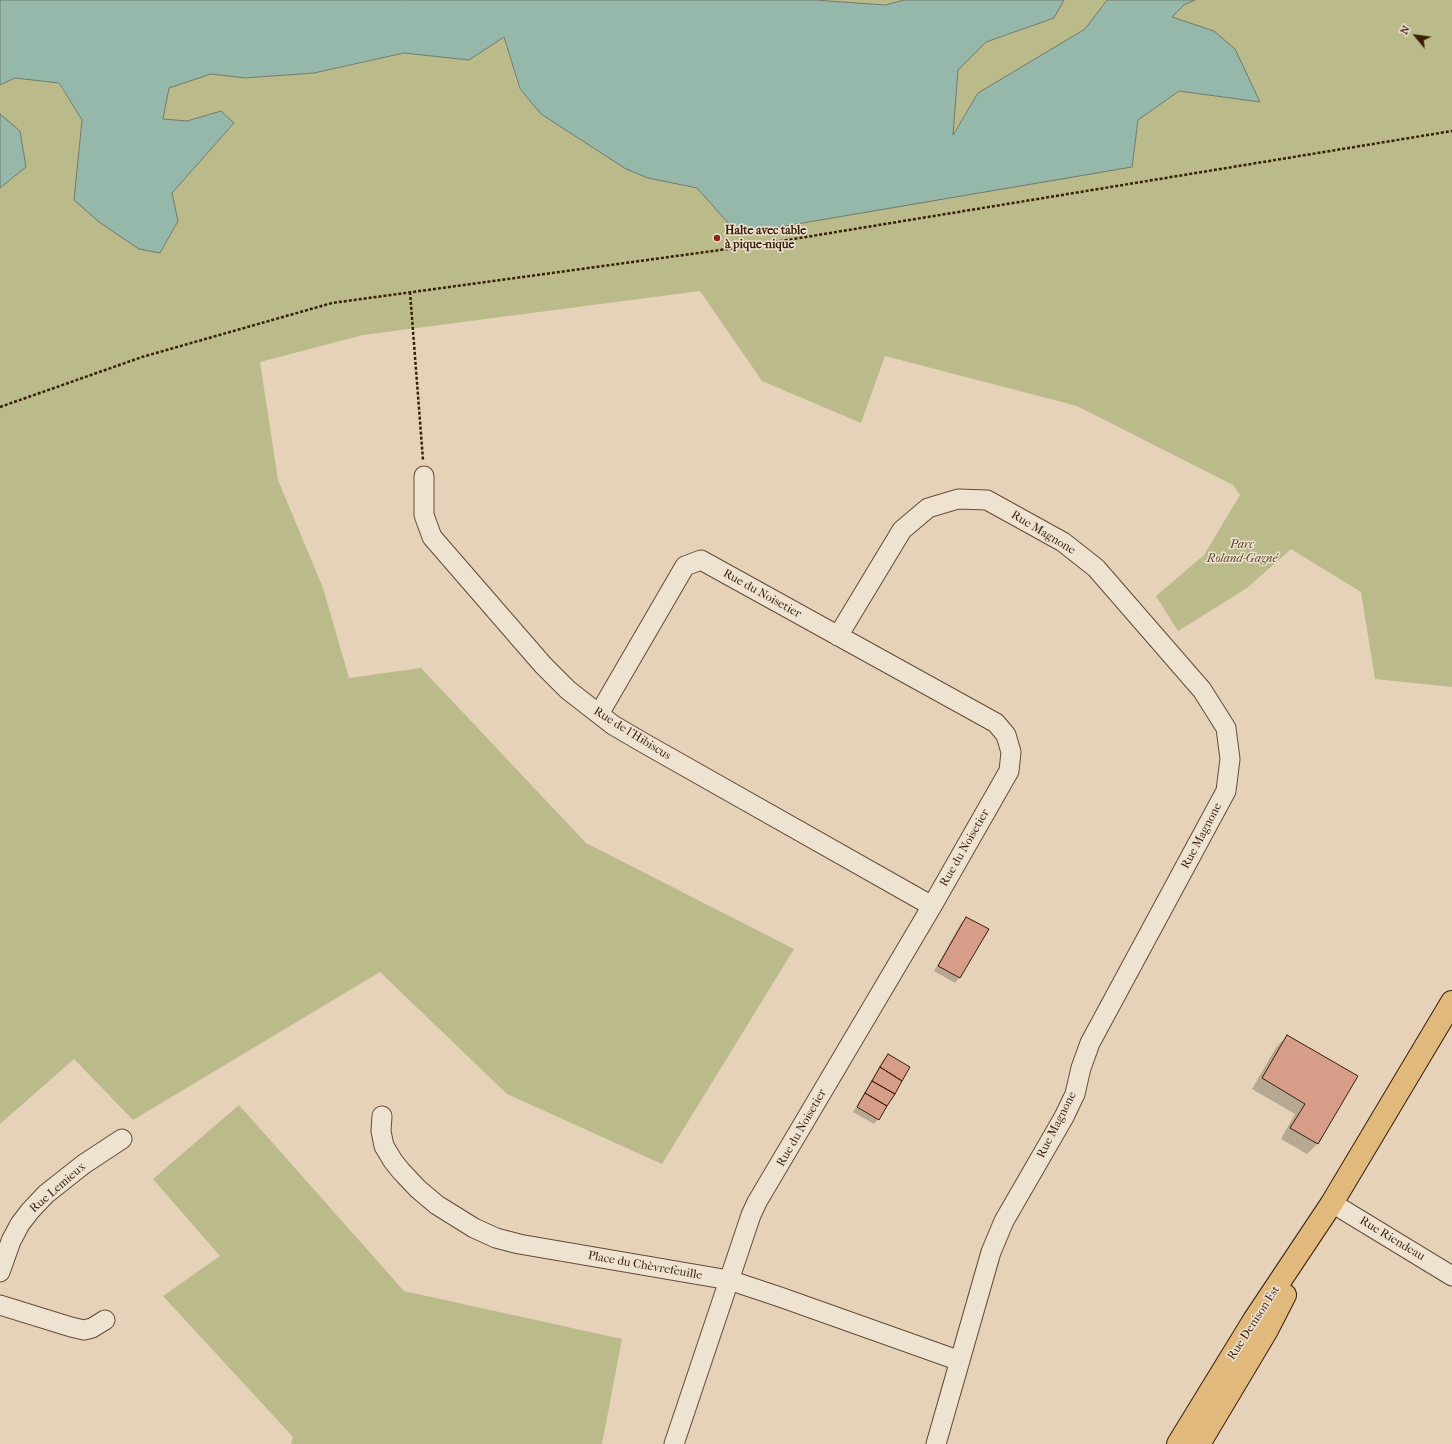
<!DOCTYPE html>
<meta charset="utf-8">
<style>
body{margin:0}
#map{position:relative;width:1452px;height:1444px;overflow:hidden;background:#e5d2b8;font-family:"IM FELL French Canon",serif}
canvas{display:block}
.north{position:absolute;left:1396px;top:16px;width:40px;height:40px;-webkit-text-stroke:3px #eee2d1;paint-order:stroke;rotate:299deg;font-size:11px;font-weight:700;line-height:16px;text-align:center;color:#391e0a}
.north::after{content:'';display:block;margin:auto;width:14px;height:18px;background:#391e0a;clip-path:polygon(50% 0,100% 100%,50% 72%,0 100%)}
</style>
<div id="map">
<canvas width="1452" height="1444"></canvas>
<div class="north">N</div>
</div>
<script>
const ctx = document.querySelector('canvas').getContext('2d');
ctx.lineJoin = 'round';
function fillPath(path, color) {
  ctx.fillStyle = color;
  ctx.fill(path, 'evenodd');
}
function shape(rows) {
  const path = new Path2D();
  for (const r of rows) {
    path.moveTo(r[0], r[1]);
    for (let i = 2; i < r.length; i += 2) path.lineTo(r[i], r[i + 1]);
  }
  return path;
}
function trace(path, color, width, dash) {
  ctx.strokeStyle = color;
  ctx.lineWidth = width;
  ctx.lineCap = dash ? 'butt' : 'round';
  ctx.setLineDash(dash || []);
  ctx.stroke(path);
}
function drawText(font, color, halo, rows, align = 'center') {
  ctx.font = font + ' "IM FELL French Canon",serif';
  ctx.lineWidth = 3;
  ctx.setLineDash([]);
  ctx.textBaseline = 'middle';
  ctx.strokeStyle = halo;
  ctx.fillStyle = color;
  for (const [text, x, y, turn = 0] of rows) {
    ctx.save();
    ctx.translate(x, y);
    ctx.rotate((+turn || 0) * Math.PI / 180);
    ctx.textAlign = isNaN(turn) ? turn : align;
    if (halo) ctx.strokeText(text, 0, 0);
    ctx.fillText(text, 0, 0);
    ctx.restore();
  }
}
const green = shape([
 [815,0,904,0,885,5],
 [1064,0,1107,0,1085,29,978,93,952,136,958,70,986,42,1054,18],
 [1195,0,1452,0,1452,687,1375,679,1361,592,1291,549,1247,588,1178,631,1156,596,1204,555,1240,495,1233,485,1077,406,885,356,861,423,762,381,700,291,363,335,260,362,278,480,323,588,349,678,421,668,586,843,794,949,662,1164,507,1094,380,972,133,1120,74,1059,0,1124,0,188,26,167,20,131,0,114,0,85,15,78,58,83,82,120,78,153,177,222,172,193,234,123,221,111,187,121,162,119,169,87,211,74,245,78,314,73,404,53,469,60,504,37,519,89,648,178,697,188,739,234,1138,120,1179,91,1260,102,1214,31,1171,17,1184,5],
 [239,1105,404,1291,622,1339,602,1444,291,1444,293,1437,163,1296,220,1256,153,1179]
]);
const water = shape([
 [0,0,815,0,885,5,904,0,1064,0,1054,18,986,42,958,70,953,135,978,93,1085,29,1107,0,1195,0,1184,5,1172,17,1214,31,1235,49,1260,102,1179,91,1138,120,1132,167,738,234,697,188,648,178,626,169,541,114,520,89,504,37,469,60,404,53,314,73,245,78,211,74,169,88,163,119,187,121,221,111,234,123,172,193,178,221,160,253,139,249,99,222,74,200,82,120,59,83,15,78,0,85,0,0],
 [0,114,20,131,26,167,0,188,0,114]
]);
const shadow = shape([
 [966,918,987,929,959,978,955,983,934,971,961,923],
 [1287,1036,1357,1076,1317,1144,1307,1154,1281,1139,1295,1114,1252,1089,1277,1046],
 [888,1055,878,1119,874,1124,853,1112,883,1060]
]);
const building = shape([
 [966,917,989,929,960,978,938,966,966,917],
 [1287,1035,1358,1076,1318,1144,1290,1128,1305,1104,1262,1078,1287,1035],
 [888,1054,910,1067,902,1081,880,1067,888,1054],
 [880,1067,902,1081,895,1094,872,1081,880,1067],
 [872,1081,895,1094,887,1106,865,1093,872,1081],
 [865,1093,887,1106,879,1120,857,1107,865,1093]
]);
const path = shape([
 [410,292,423,460],
 [0,407,142,357,332,303,757,245,1452,131]
]);
const street = shape([
 [424,476,424,515,432,537,543,665,568,690,613,725,642,742,932,906],
 [838,636,902,530,928,508,958,499,987,500,1063,542,1096,568,1202,690,1226,728,1230,759,1226,791,1090,1043,1081,1068,1075,1094,1064,1117,1004,1221,991,1252,936,1444],
 [599,714,685,566,701,560,996,723,1006,735,1011,752,1009,771,932,906,757,1202,751,1215,674,1444],
 [382,1116,381,1131,384,1146,393,1161,401,1171,418,1189,437,1205,474,1228,496,1238,519,1244,729,1280,780,1297,960,1361],
 [1332,1203,1452,1276],
 [0,1272,11,1241,20,1224,30,1211,46,1194,84,1164,122,1139],
 [0,1305,71,1327,84,1330,92,1328,105,1320]
]);
const primary = shape([
 [1178,1444,1254,1320,1332,1203,1452,1002],
 [1199,1444,1267,1330,1285,1295]
]);
const markers = [
 [717,238,4,"#8f2418"]
];
const poiNames = [
 ["Halte avec table",725,231],
 ["à pique-nique",725,245]
];
const streetNames = [
 ["Rue Magnone",1043,533,31],
 ["Rue du Noisetier",762,594,29],
 ["Rue de l'Hibiscus",632,734,32],
 ["Rue Magnone",1202,836,-62],
 ["Rue du Noisetier",965,848,-60],
 ["Rue Magnone",1057,1125,-63],
 ["Rue du Noisetier",802,1128,-60],
 ["Rue Lemieux",58,1188,-41],
 ["Rue Riendeau",1392,1239,31],
 ["Place du Chèvrefeuille",645,1266,10],
 ["Rue Denison Est",1254,1323,-57]
];
const parkNames = [
 ["Parc",1242,545],
 ["Roland-Gagné",1242,559]
];
fillPath(green, '#bbba8a');
fillPath(water, '#96b8ab');
trace(water, '#717a6b', 1);
fillPath(shadow, '#0003');
fillPath(building, '#d69d89');
trace(building, '#391e0a', 1);
trace(street, '#644b36', 21);
trace(primary, '#391e0a', 24);
trace(path, '#391e0a', 2.5, [3, 2]);
trace(street, '#eee2d1', 19);
trace(primary, '#e2b97c', 22);
for (const [x, y, r, color] of markers) {
  const dot = new Path2D();
  dot.arc(x, y, r, 0, 2 * Math.PI);
  ctx.fillStyle = color;
  ctx.fill(dot);
  trace(dot, '#eee2d1', 1.5);
}
drawText('bold 12px', '#391e0a', '#eee2d1', poiNames, 'left');
drawText('12px', '#391e0a', '#eee2d1', streetNames);
drawText('italic 12px', '#5a452a', '#eee2d1', parkNames);
</script>
